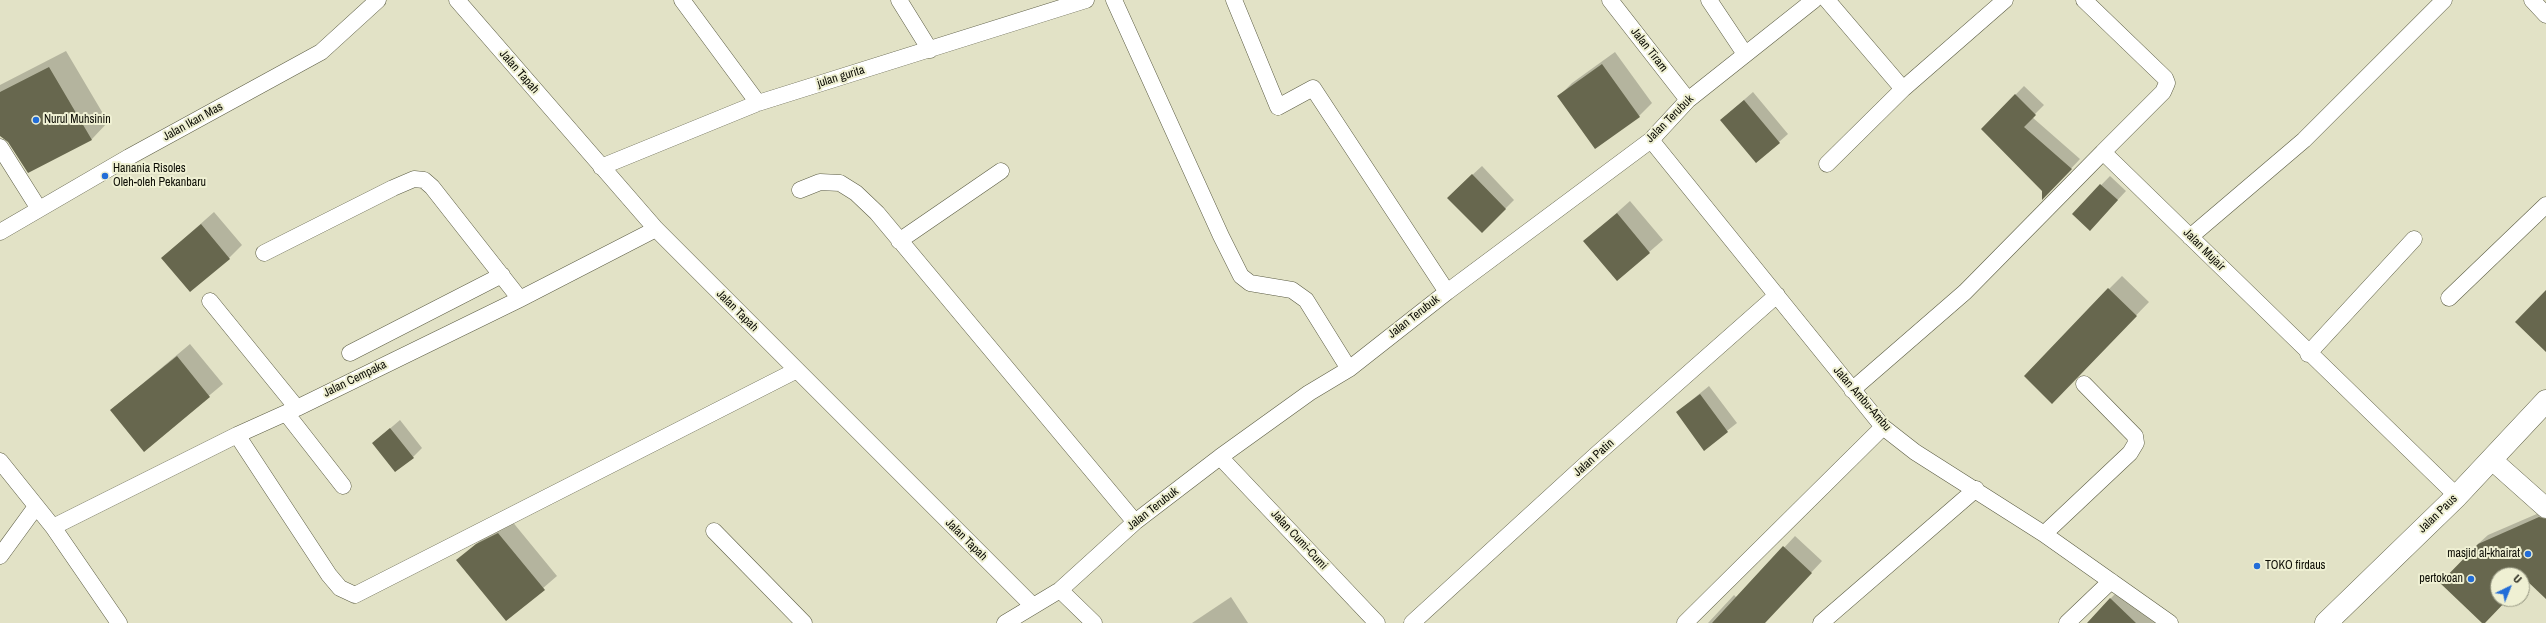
<!DOCTYPE html>
<style>
body{margin:0}
#map{position:relative;width:2546px;height:623px;overflow:hidden;background:#e2e2c6;font-family:"Archivo Narrow",sans-serif}
canvas{display:block}
.north{position:absolute;left:2490px;top:567px;width:40px;height:40px;box-sizing:border-box;background:#eff0d3;border:1px solid #949580;border-radius:50%;rotate:43deg;font-size:11px;font-weight:700;line-height:16px;text-align:center;color:#0c0c04}
.north::after{content:'';display:block;margin:auto;width:14px;height:18px;background:#226dd8;clip-path:polygon(50% 0,100% 100%,50% 72%,0 100%)}
</style>
<div id="map">
<canvas width="2546" height="623"></canvas>
<div class="north">U</div>
</div>
<script>
const ctx = document.querySelector('canvas').getContext('2d');
ctx.lineJoin = 'round';
function fillPath(path, color) {
  ctx.fillStyle = color;
  ctx.fill(path, 'evenodd');
}
function shape(rows) {
  const path = new Path2D();
  for (const r of rows) {
    path.moveTo(r[0], r[1]);
    for (let i = 2; i < r.length; i += 2) path.lineTo(r[i], r[i + 1]);
  }
  return path;
}
function trace(path, color, width, dash) {
  ctx.strokeStyle = color;
  ctx.lineWidth = width;
  ctx.lineCap = dash ? 'butt' : 'round';
  ctx.setLineDash(dash || []);
  ctx.stroke(path);
}
function drawText(font, color, halo, rows, align = 'center') {
  ctx.font = font + ' "Archivo Narrow",sans-serif';
  ctx.lineWidth = 4;
  ctx.setLineDash([]);
  ctx.textBaseline = 'middle';
  ctx.strokeStyle = halo;
  ctx.fillStyle = color;
  for (const [text, x, y, turn = 0] of rows) {
    ctx.save();
    ctx.translate(x, y);
    ctx.rotate((+turn || 0) * Math.PI / 180);
    ctx.textAlign = isNaN(turn) ? turn : align;
    if (halo) ctx.strokeText(text, 0, 0);
    ctx.fillText(text, 0, 0);
    ctx.restore();
  }
}
const shadow = shape([
 [66,51,108,122,92,139,28,172,9,141,0,134,0,85],
 [1615,52,1652,103,1639,116,1596,148,1559,96,1572,83],
 [2024,86,2044,105,2032,117,2080,159,2051,190,2043,191,1982,129],
 [1753,92,1788,134,1779,142,1730,112],
 [1482,166,1514,200,1482,232,1457,189],
 [2110,176,2126,191,2099,220,2073,214],
 [1630,201,1663,240,1617,280,1585,241],
 [214,212,242,245,229,258,162,258],
 [2122,276,2149,302,2065,389,2109,289],
 [190,344,223,384,144,450,111,410],
 [1709,386,1737,423,1704,449,1677,412],
 [400,420,422,448,413,457,373,443],
 [2546,510,2546,598,2527,579,2522,584,2522,575,2498,575,2498,599,2507,599,2484,623,2478,544,2488,535],
 [511,520,557,576,506,620,458,560,490,532],
 [1795,536,1822,561,1764,623,1708,623,1734,595,1737,598],
 [2119,590,2161,623,2096,623,2110,599],
 [1231,597,1248,623,1192,623]
]);
const building = shape([
 [1602,64,1640,117,1595,149,1557,96],
 [49,67,92,140,28,173,8,142,0,136,0,92],
 [2015,94,2036,115,2024,127,2072,169,2042,200,2042,191,1981,129],
 [1744,100,1780,143,1756,163,1720,120],
 [1472,174,1506,209,1482,233,1447,198],
 [2100,184,2118,200,2090,231,2072,214],
 [1617,213,1650,253,1617,281,1583,241],
 [201,224,230,259,190,292,161,258],
 [2108,288,2137,316,2052,404,2024,376],
 [2546,290,2546,352,2515,322],
 [177,356,210,397,144,452,110,410],
 [1700,394,1728,432,1704,451,1676,412],
 [390,428,414,458,395,472,372,443],
 [2539,517,2546,519,2546,599,2526,580,2522,585,2522,575,2498,575,2498,599,2508,599,2485,623,2482,623,2440,583,2478,544],
 [498,533,545,590,506,621,456,560,476,544],
 [1783,546,1812,573,1765,623,1712,623],
 [2110,598,2136,623,2087,623]
]);
const minor = shape([
 [457,0,656,229,1033,606],
 [682,0,758,103],
 [899,0,930,50],
 [1114,0,1221,236,1241,276,1250,283,1292,290,1306,300,1349,369],
 [1234,0,1278,107,1313,88,1447,292],
 [1610,0,1688,100],
 [1709,0,1745,54],
 [1827,0,1903,89],
 [2084,0,2165,78,2167,83,2163,92,2103,152,2457,496],
 [2532,0,2546,15],
 [1651,140,1883,427,1915,452,2044,534,2170,623],
 [0,147,39,209],
 [1827,164,1903,89,2005,0],
 [601,167,758,103,1086,0],
 [800,190,820,182,840,183,856,193,877,213,1135,522],
 [0,232,129,157,321,52,378,0],
 [2190,237,2304,140,2444,0],
 [899,241,1001,171],
 [264,253,393,188,414,179,424,180,432,187,520,299],
 [2449,298,2546,205],
 [210,301,297,408],
 [350,353,502,275],
 [2308,354,2414,239],
 [1852,390,1965,292,2103,152],
 [286,413,343,486],
 [237,435,329,575,340,588,355,595,797,370],
 [1220,457,1377,623],
 [0,461,53,527,119,623],
 [53,527,237,435,297,408,520,299,656,229],
 [714,531,804,623],
 [2044,534,2130,453,2136,443,2135,436,2084,384],
 [0,556,35,508],
 [1060,590,1094,623],
 [1005,623,1060,590,1135,522,1220,457,1309,393,1349,369,1447,292,1651,140,1688,100,1814,0],
 [1412,623,1597,454,1777,295],
 [1685,623,1883,427],
 [1821,623,1976,489],
 [2067,623,2111,581]
]);
const tertiary = shape([
 [2491,459,2546,508]
]);
const secondary = shape([
 [2326,623,2457,496,2546,401]
]);
const markers = [
 [36,120,4,"#226dd8"],
 [105,176,4,"#226dd8"],
 [2528,554,4,"#226dd8"],
 [2257,566,4,"#226dd8"],
 [2471,579,4,"#226dd8"]
];
const streetNames = [
 ["Jalan Tiram",1649,50,52],
 ["Jalan Tapah",519,72,49],
 ["julan gurita",841,77,-17],
 ["Jalan Terubuk",1670,119,-45],
 ["Jalan Ikan Mas",193,122,-29],
 ["Jalan Mujair",2204,250,45],
 ["Jalan Tapah",737,311,45],
 ["Jalan Terubuk",1414,317,-38],
 ["Jalan Cempaka",355,379,-26],
 ["Jalan Ambu-Ambu",1862,399,49],
 ["Jalan Patin",1594,458,-42],
 ["Jalan Terubuk",1153,509,-38],
 ["Jalan Paus",2438,514,-44],
 ["Jalan Tapah",966,540,45],
 ["Jalan Cumi-Cumi",1299,540,47]
];
const poiNames = [
 ["Nurul Muhsinin",44,120],
 ["Hanania Risoles",113,169],
 ["Oleh-oleh Pekanbaru",113,183],
 ["masjid al-khairat",2520,554,"right"],
 ["TOKO firdaus",2265,566],
 ["pertokoan",2463,579,"right"]
];
fillPath(shadow, '#0003');
fillPath(building, '#67674e');
trace(minor, '#5b5c43', 17);
trace(tertiary, '#5b5c43', 21);
trace(secondary, '#5b5c43', 23);
trace(minor, '#fff', 16);
trace(tertiary, '#fff', 20);
trace(secondary, '#fff', 22);
for (const [x, y, r, color] of markers) {
  const dot = new Path2D();
  dot.arc(x, y, r, 0, 2 * Math.PI);
  ctx.fillStyle = color;
  ctx.fill(dot);
  trace(dot, '#eff0d3', 1.5);
}
drawText('12px', '#0c0c04', '#eff0d3', streetNames);
drawText('12px', '#0c0c04', '#eff0d3', poiNames, 'left');
</script>
